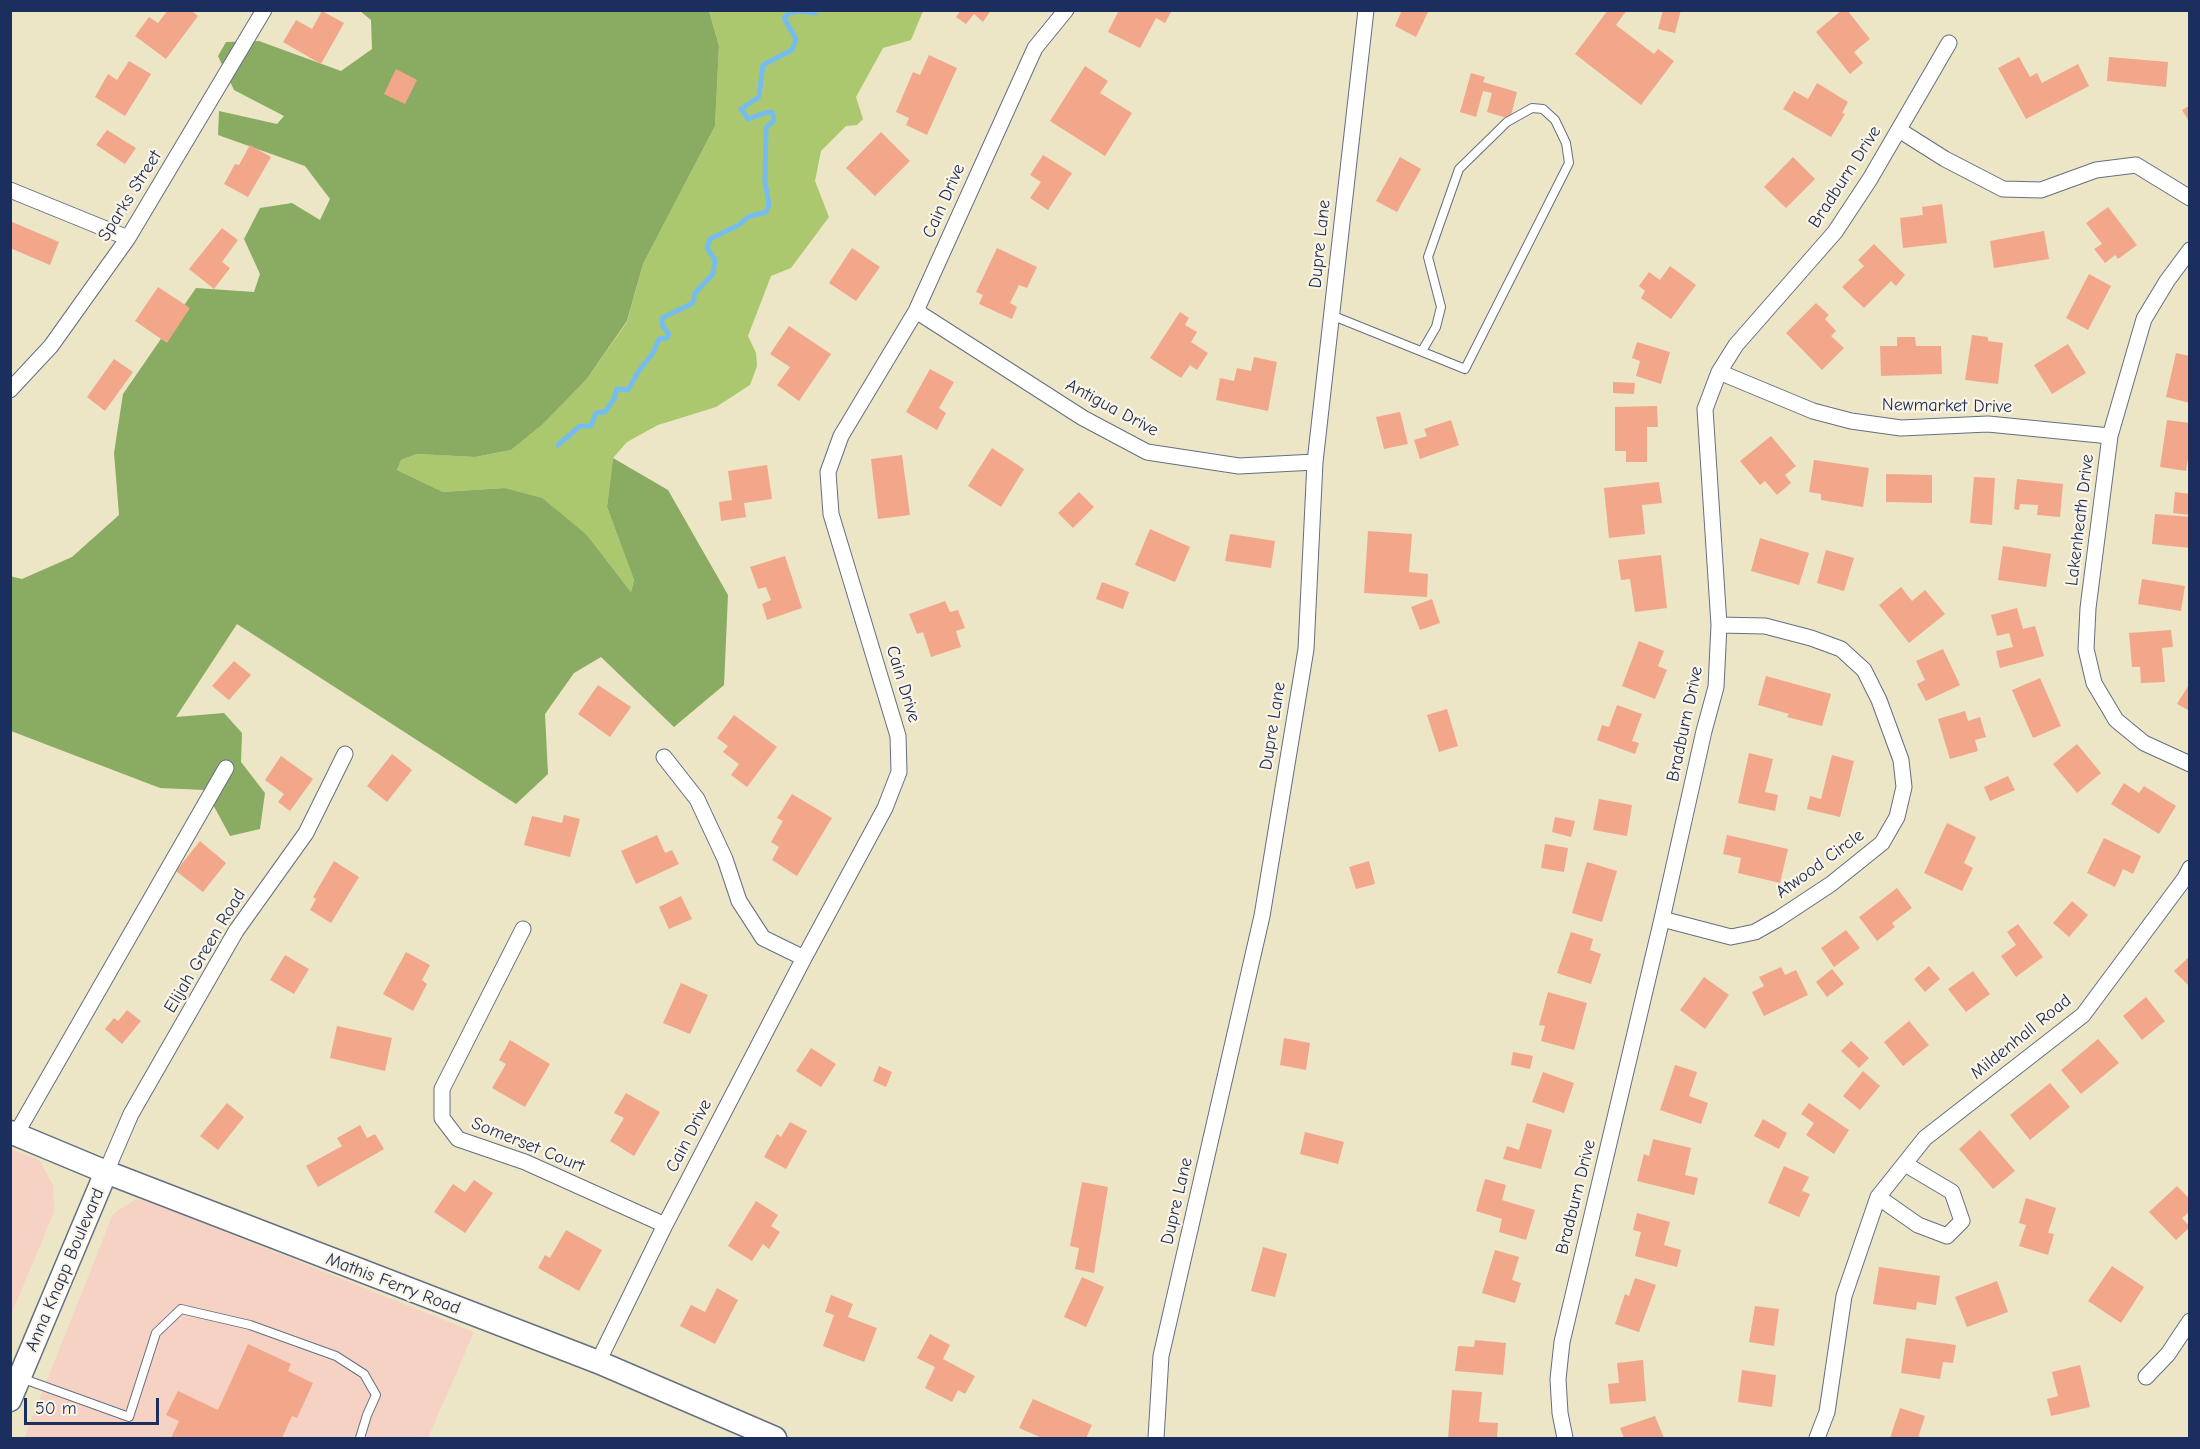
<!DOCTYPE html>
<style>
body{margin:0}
#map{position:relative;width:2200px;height:1449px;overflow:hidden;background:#ece5c6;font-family:"Comic Neue",sans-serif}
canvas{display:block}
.frame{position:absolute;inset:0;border:12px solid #1b2f5e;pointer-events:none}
.scale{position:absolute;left:24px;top:1398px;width:135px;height:27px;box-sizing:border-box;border:3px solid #1b2f5e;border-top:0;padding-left:8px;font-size:18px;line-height:21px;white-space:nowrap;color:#1b2f5e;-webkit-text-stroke:4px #fcf5e5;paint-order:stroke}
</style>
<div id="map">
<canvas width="2200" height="1449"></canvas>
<div class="frame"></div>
<div class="scale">50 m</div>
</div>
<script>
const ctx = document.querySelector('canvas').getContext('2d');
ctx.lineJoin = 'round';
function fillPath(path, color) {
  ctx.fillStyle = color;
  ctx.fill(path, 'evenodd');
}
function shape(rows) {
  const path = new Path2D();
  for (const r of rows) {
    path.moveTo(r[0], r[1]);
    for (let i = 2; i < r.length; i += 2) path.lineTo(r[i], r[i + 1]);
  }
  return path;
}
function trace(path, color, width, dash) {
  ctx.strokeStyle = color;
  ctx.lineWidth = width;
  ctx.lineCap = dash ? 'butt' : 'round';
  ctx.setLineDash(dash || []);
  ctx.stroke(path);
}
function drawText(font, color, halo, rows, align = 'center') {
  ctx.font = font + ' "Comic Neue",sans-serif';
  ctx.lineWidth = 4.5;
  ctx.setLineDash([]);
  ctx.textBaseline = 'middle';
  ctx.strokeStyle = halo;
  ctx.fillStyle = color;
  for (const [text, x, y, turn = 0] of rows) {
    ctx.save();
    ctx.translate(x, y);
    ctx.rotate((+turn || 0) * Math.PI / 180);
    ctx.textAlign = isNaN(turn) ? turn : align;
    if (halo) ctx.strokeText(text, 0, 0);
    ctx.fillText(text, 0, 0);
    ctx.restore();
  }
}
const built = shape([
 [11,1149,39,1160,53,1185,54,1212,11,1315],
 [136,1199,153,1203,474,1332,428,1438,24,1438,113,1214]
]);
const green = shape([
 [709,11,923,11,911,40,883,48,856,97,863,119,857,125,846,126,821,151,815,181,829,217,791,268,771,276,748,336,756,353,757,366,750,385,716,407,658,425,627,442,613,458,607,507,634,580,631,592,587,535,504,488,443,492,397,470,401,460,417,454,475,457,511,450,542,425,586,380,627,322,643,264,715,126,719,46]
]);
const forest = shape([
 [360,11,709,11,719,46,715,126,643,264,627,321,586,380,542,425,511,450,475,457,417,454,401,460,397,470,443,492,504,488,542,498,587,535,631,592,634,580,607,507,613,458,668,490,728,595,724,685,674,727,601,657,574,673,545,714,548,774,516,804,237,624,176,717,224,713,242,733,241,762,265,793,260,829,230,836,205,790,160,788,11,731,10,576,22,579,72,557,119,515,114,453,123,394,196,288,254,292,260,274,244,239,260,208,292,203,320,220,330,199,305,166,218,135,219,111,277,124,284,116,234,90,218,56,226,42,259,41,341,71,372,49,371,20]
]);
const stream = shape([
 [558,445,580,426,591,426,596,413,605,412,614,399,617,389,628,390,638,372,653,353,659,339,667,338,669,334,662,325,662,318,693,303,695,293,713,274,715,260,707,248,710,239,739,225,748,217,766,212,769,205,765,182,766,128,774,120,772,112,764,113,748,119,741,109,759,97,763,65,792,50,796,39,784,18,789,13,800,11,815,13,815,10]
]);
const building = shape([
 [168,10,191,10,198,16,166,59,135,36,149,17,158,23],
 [961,10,991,10,983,22,974,14,966,24,956,17],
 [1119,10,1169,10,1171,12,1165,23,1156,18,1140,48,1108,32],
 [1402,10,1429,10,1416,37,1395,26],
 [1608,10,1627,10,1616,25,1654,54,1658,49,1674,61,1641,105,1575,54],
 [1663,10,1681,10,1675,33,1658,29],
 [1842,10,1847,10,1870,39,1854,52,1863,63,1850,74,1816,32],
 [322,11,344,23,321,64,283,42,296,20,312,29],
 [929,55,957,68,927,135,906,125,909,118,896,112,913,72,920,75],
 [2019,57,2030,77,2037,73,2042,83,2078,64,2089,86,2026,119,1998,68],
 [2109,57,2168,62,2166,87,2107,81],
 [129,61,151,74,125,116,95,97,108,74,117,80],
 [1085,66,1108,81,1100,93,1132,113,1105,156,1050,121],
 [396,69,417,80,405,104,384,94],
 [1471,73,1485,77,1483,82,1517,92,1510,119,1487,112,1492,93,1483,91,1476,117,1460,112],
 [1817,83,1848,102,1842,113,1845,114,1831,137,1783,109,1794,91,1808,99],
 [2189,106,2190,108,2190,123,2182,110],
 [107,130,136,148,125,164,96,145],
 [881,132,910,161,875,196,846,168],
 [250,145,271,157,248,197,224,184,235,164,239,165],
 [1043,155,1072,173,1048,210,1030,198,1041,182,1030,175],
 [1400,157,1421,169,1397,212,1376,201],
 [1793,157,1815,179,1786,208,1764,187],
 [1942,204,1947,243,1903,248,1900,218,1923,215,1922,207],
 [2108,207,2137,245,2118,259,2115,255,2105,263,2094,249,2102,244,2086,223],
 [10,221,59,242,50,265,10,248],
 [222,228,238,240,222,262,230,268,214,289,189,269],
 [2044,231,2049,259,1994,268,1990,241],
 [1874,244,1905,275,1896,286,1891,281,1864,308,1842,287,1864,266,1858,260],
 [852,248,880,267,856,301,829,283],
 [997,248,1037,267,1027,288,1019,285,1010,303,1017,307,1012,319,979,304,983,295,976,292],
 [1670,266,1696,285,1671,319,1641,298,1645,291,1639,286,1649,272,1660,280],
 [2089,274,2111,286,2088,330,2066,318],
 [158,287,190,308,167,343,135,321],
 [1816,303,1829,315,1825,319,1836,331,1831,336,1844,348,1822,370,1786,333],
 [1180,312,1189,318,1185,325,1197,332,1191,342,1208,353,1197,370,1190,365,1181,378,1150,358],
 [789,326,831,354,799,401,777,385,790,367,770,354],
 [1972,335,1988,337,1988,341,2003,343,1998,384,1965,380],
 [1897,337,1915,337,1916,346,1941,346,1942,374,1881,376,1880,346,1897,346],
 [1637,342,1670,352,1661,384,1636,376,1640,361,1632,358],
 [2068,344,2086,373,2052,394,2034,365],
 [2176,353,2190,356,2190,403,2166,397],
 [1254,357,1277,362,1268,411,1216,400,1220,378,1234,381,1237,368,1251,371],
 [114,359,133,372,105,411,87,397],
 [930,369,954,382,939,408,946,413,937,430,906,412],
 [1613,382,1635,383,1634,394,1613,393],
 [1657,406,1658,427,1647,427,1647,462,1626,462,1626,451,1615,451,1615,407],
 [1400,412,1408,444,1384,449,1376,417],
 [1451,420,1459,445,1420,459,1414,440,1427,436,1424,429],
 [2167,420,2190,423,2190,447,2186,471,2160,467],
 [1771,436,1796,466,1785,475,1791,483,1777,495,1765,481,1760,485,1740,461],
 [992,448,1024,469,1001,507,968,486],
 [902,455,910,515,878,519,871,459],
 [1814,460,1869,468,1863,507,1821,500,1821,494,1809,492],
 [767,465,772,499,744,503,746,517,721,521,719,502,732,500,728,471],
 [1886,474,1932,475,1932,503,1886,502],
 [1974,477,1995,478,1992,525,1970,523],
 [2017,479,2063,484,2060,517,2037,515,2038,505,2020,504,2019,510,2014,509],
 [1659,482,1662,503,1642,505,1645,534,1609,538,1604,488],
 [1079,492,1094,507,1073,528,1058,513],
 [2175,492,2190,494,2190,515,2173,513],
 [2155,514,2190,517,2190,548,2152,544],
 [1150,529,1190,547,1175,582,1135,565],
 [1368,531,1412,534,1409,572,1428,574,1427,597,1364,593],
 [1230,534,1275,541,1271,568,1225,561],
 [1760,538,1809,553,1799,585,1751,571],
 [2003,546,2051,554,2046,587,1998,580],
 [1826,550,1854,558,1844,591,1817,583],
 [1661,555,1667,608,1635,612,1630,579,1621,580,1618,560],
 [785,556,802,608,767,620,762,604,771,600,766,587,758,589,750,567],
 [2142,579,2185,586,2181,611,2138,604],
 [1102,582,1129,592,1123,609,1096,599],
 [1901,587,1912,601,1925,590,1945,614,1909,643,1879,605],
 [1432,599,1440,623,1420,630,1411,607],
 [945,601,950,612,958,610,965,628,956,631,961,647,931,657,923,632,917,634,909,614],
 [2017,608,2023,629,2035,626,2044,656,2000,668,1996,651,2013,647,2009,633,1997,636,1991,615],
 [2171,630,2173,647,2162,648,2165,682,2141,683,2140,667,2132,667,2129,633],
 [1639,641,1664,651,1658,666,1667,670,1655,699,1622,686],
 [1943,649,1960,685,1926,701,1917,684,1925,680,1916,661],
 [234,661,251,675,229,700,212,686],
 [1766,676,1831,694,1822,726,1787,717,1789,714,1758,705],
 [2040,678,2061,726,2033,738,2012,690],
 [2190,683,2190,711,2177,704],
 [598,685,631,707,610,737,578,714],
 [1617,705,1642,714,1632,741,1639,743,1635,754,1597,740,1602,725,1609,727],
 [1447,709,1458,746,1439,752,1427,715],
 [1965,711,1968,721,1980,717,1986,737,1975,740,1978,751,1950,759,1938,719],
 [734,715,777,747,747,787,731,775,739,764,723,752,728,746,717,738],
 [2077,744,2101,773,2077,793,2053,764],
 [1749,753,1773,759,1765,792,1778,795,1775,811,1738,803],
 [392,754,412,770,387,802,367,786],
 [1832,755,1854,761,1840,817,1807,809,1810,796,1821,799],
 [281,756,313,779,290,811,278,802,284,794,265,780],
 [2008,776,2015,790,1990,801,1984,787],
 [2124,783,2139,793,2144,786,2176,806,2159,834,2111,804],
 [792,794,832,818,797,876,772,860,779,847,771,842,783,821,777,818],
 [1599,799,1632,805,1627,836,1593,830],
 [564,815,580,819,570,857,524,845,532,816,562,823],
 [1555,817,1575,821,1571,837,1552,832],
 [1947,823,1976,837,1964,863,1973,868,1962,891,1924,873],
 [657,835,665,853,672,850,679,864,636,884,621,851],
 [1727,835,1788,849,1780,883,1738,873,1741,858,1723,854],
 [2104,838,2141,856,2133,874,2123,869,2115,887,2087,873],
 [200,841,226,863,203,892,176,871],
 [1545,844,1568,848,1564,872,1541,868],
 [334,861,359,877,331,923,310,910,316,899,313,897],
 [1369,861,1375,884,1356,889,1349,867],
 [1587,862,1617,871,1602,922,1572,913],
 [1897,888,1912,908,1892,923,1895,927,1877,941,1859,917],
 [681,896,692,919,669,929,659,907],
 [2072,901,2088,915,2069,937,2053,923],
 [2018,924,2043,957,2016,977,2001,956,2016,945,2007,932],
 [1846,930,1860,948,1834,967,1821,948],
 [1571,932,1593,939,1590,950,1601,954,1591,984,1557,973],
 [406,952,430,965,422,980,427,984,413,1011,383,994],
 [285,955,309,969,294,994,270,980],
 [2190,956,2190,987,2174,971],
 [1929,966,1940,979,1925,992,1914,979],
 [1781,967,1785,975,1796,970,1808,995,1764,1016,1752,992,1764,986,1759,977],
 [1832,969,1844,984,1827,997,1816,982],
 [1973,971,1990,994,1966,1012,1948,989],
 [1704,977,1729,995,1705,1029,1680,1010],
 [681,983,708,995,690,1034,663,1023],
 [1548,992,1587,1003,1574,1050,1541,1041,1545,1026,1539,1025],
 [2146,997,2165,1021,2142,1040,2123,1016],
 [127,1010,141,1021,122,1044,105,1029,114,1018,118,1021],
 [1909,1021,1929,1045,1903,1066,1884,1042],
 [337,1026,392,1038,385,1071,330,1058],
 [1284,1038,1310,1043,1306,1070,1280,1065],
 [2098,1039,2119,1063,2081,1094,2061,1070],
 [510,1040,550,1064,525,1107,492,1088,506,1064,499,1060],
 [1851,1041,1869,1058,1859,1068,1841,1051],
 [811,1048,836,1064,821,1087,796,1071],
 [1513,1052,1533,1056,1530,1069,1511,1065],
 [1675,1065,1697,1072,1689,1096,1708,1103,1701,1124,1660,1110],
 [879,1066,892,1072,886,1087,873,1081],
 [1863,1071,1880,1086,1860,1110,1843,1096],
 [1543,1072,1574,1083,1564,1113,1532,1102],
 [2050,1083,2070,1107,2030,1140,2010,1115],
 [626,1093,660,1112,634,1156,610,1141,624,1118,614,1113],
 [227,1103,244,1117,218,1150,200,1136],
 [1809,1103,1849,1130,1834,1154,1806,1135,1814,1123,1801,1114],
 [1763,1119,1787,1133,1779,1149,1754,1136],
 [790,1122,807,1131,786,1169,764,1157,777,1134,781,1137],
 [1527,1123,1552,1130,1541,1169,1503,1159,1507,1146,1519,1150],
 [360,1125,367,1138,375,1134,384,1149,318,1187,306,1166,342,1146,337,1138],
 [1980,1130,2015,1171,1993,1189,1959,1149],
 [1305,1132,1344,1142,1338,1164,1300,1154],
 [1653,1139,1691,1148,1685,1175,1698,1178,1694,1195,1637,1181,1644,1154,1649,1156],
 [1784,1166,1809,1177,1802,1191,1810,1194,1799,1217,1768,1203],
 [1485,1179,1506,1185,1502,1200,1535,1210,1526,1240,1499,1232,1502,1219,1476,1211],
 [474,1180,493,1193,465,1233,434,1212,453,1184,465,1192],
 [1082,1182,1108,1187,1094,1273,1075,1269,1079,1248,1070,1246],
 [2177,1186,2190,1199,2190,1211,2182,1218,2190,1227,2176,1240,2149,1212],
 [2026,1198,2056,1208,2048,1233,2054,1234,2048,1255,2019,1246,2026,1225,2019,1223],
 [756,1201,778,1215,771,1226,780,1232,769,1249,763,1244,752,1261,728,1246],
 [1637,1213,1670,1222,1664,1245,1681,1250,1677,1267,1635,1256,1641,1232,1633,1230],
 [566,1230,602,1250,579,1291,538,1268,545,1255,550,1258],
 [1263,1247,1287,1254,1275,1297,1251,1291],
 [1495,1250,1519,1257,1512,1280,1521,1283,1515,1303,1482,1293],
 [2112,1266,2144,1287,2121,1323,2088,1301],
 [1879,1267,1940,1276,1936,1305,1917,1302,1916,1310,1873,1304],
 [1082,1277,1104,1287,1086,1327,1064,1317],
 [1635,1278,1656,1285,1639,1332,1615,1324,1625,1294,1629,1296],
 [1997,1281,2008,1312,1967,1327,1955,1297],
 [717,1288,738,1300,715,1344,680,1326,691,1305,705,1312],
 [831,1295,853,1304,848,1317,877,1328,864,1362,823,1346,834,1315,825,1312],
 [1755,1306,1779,1309,1774,1346,1749,1342],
 [930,1334,950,1345,943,1359,975,1376,965,1394,958,1390,952,1402,925,1388,935,1367,917,1358],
 [1906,1338,1956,1345,1953,1363,1943,1362,1940,1379,1901,1373],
 [1475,1340,1506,1343,1503,1375,1455,1371,1458,1346,1474,1347],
 [248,1344,291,1364,288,1371,313,1383,297,1418,292,1416,282,1438,171,1438,179,1421,166,1415,178,1391,218,1410],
 [1643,1360,1646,1401,1610,1404,1608,1384,1619,1383,1617,1363],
 [2080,1365,2090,1407,2051,1416,2047,1399,2058,1396,2052,1372],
 [1742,1370,1776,1375,1772,1407,1738,1402],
 [1452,1390,1482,1392,1479,1422,1498,1423,1497,1438,1448,1438],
 [1033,1399,1092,1425,1086,1438,1045,1437,1042,1438,1019,1428],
 [1900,1408,1925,1416,1918,1438,1890,1438],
 [1655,1416,1664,1438,1624,1438,1620,1428]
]);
const lane = shape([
 [1331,315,1465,369,1569,163,1566,143,1555,120,1543,109,1532,108,1507,122,1459,169,1428,257,1441,307,1436,327,1422,351],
 [21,1378,129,1417,156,1333,181,1309,250,1325,336,1356,364,1374,376,1395,367,1415,360,1438]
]);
const street = shape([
 [1899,130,1945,159,2003,189,2041,190,2096,170,2136,165,2190,198],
 [10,190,128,238],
 [2190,250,2167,281,2144,319,2110,436,2088,608,2086,649,2094,683,2116,720,2144,743,2190,764],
 [916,311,1083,418,1147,452,1239,466,1315,462],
 [1719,372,1813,411,1851,421,1901,428,1988,424,2110,436],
 [10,390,51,346,128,238,264,10],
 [664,757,697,799,725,859,739,901,763,938,804,958],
 [1662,919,1731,937,1755,932,1778,919,1831,884,1882,843,1897,817,1904,787,1901,760,1879,700,1864,670,1841,649,1811,638,1765,626,1719,625],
 [523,929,442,1089,442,1118,458,1139,525,1162,665,1225],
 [16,1134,226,768],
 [106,1172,131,1114,236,931,306,833,345,754],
 [1878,1197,1918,1225,1947,1236,1962,1221,1952,1192,1905,1164],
 [598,1362,665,1225,804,958,885,808,899,772,898,736,831,514,828,472,841,436,916,311,1035,48,1066,10],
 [2146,1377,2168,1354,2190,1321],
 [1156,1438,1161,1356,1262,916,1306,649,1315,462,1366,10],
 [1565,1438,1560,1413,1558,1379,1562,1342,1662,919,1704,731,1716,687,1719,625,1705,409,1719,372,1736,345,1835,232,1870,179,1949,43],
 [1817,1438,1827,1412,1844,1296,1878,1197,1925,1138,2083,1015,2185,878,2190,868]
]);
const secondary = shape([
 [10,1132,106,1172,598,1362,775,1438],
 [10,1400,106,1172]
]);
const streetNames = [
 ["Bradburn Drive",1845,177,-57],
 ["Sparks Street",130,196,-58],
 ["Cain Drive",944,201,-66],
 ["Dupre Lane",1320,244,-84],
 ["Newmarket Drive",1947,406,1],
 ["Antigua Drive",1112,408,28],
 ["Lakenheath Drive",2080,520,-83],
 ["Cain Drive",903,684,73],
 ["Bradburn Drive",1685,724,-78],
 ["Dupre Lane",1273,726,-81],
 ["Atwood Circle",1820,864,-36],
 ["Elijah Green Road",205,951,-59],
 ["Mildenhall Road",2021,1037,-39],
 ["Cain Drive",689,1136,-63],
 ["Somerset Court",528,1145,22],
 ["Bradburn Drive",1576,1197,-76],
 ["Dupre Lane",1177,1201,-77],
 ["Anna Knapp Boulevard",65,1270,-67],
 ["Mathis Ferry Road",393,1284,21]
];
fillPath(built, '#f6d2c4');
fillPath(green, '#acc86f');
fillPath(forest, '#89ac62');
trace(stream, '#76bded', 5);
fillPath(building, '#f2a78b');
trace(lane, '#646f82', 10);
trace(street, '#646f82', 17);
trace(secondary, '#646f82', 25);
trace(lane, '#fff', 8);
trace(street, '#fff', 15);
trace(secondary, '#fff', 22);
drawText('18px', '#1b2f5e', '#fcf5e5', streetNames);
</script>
